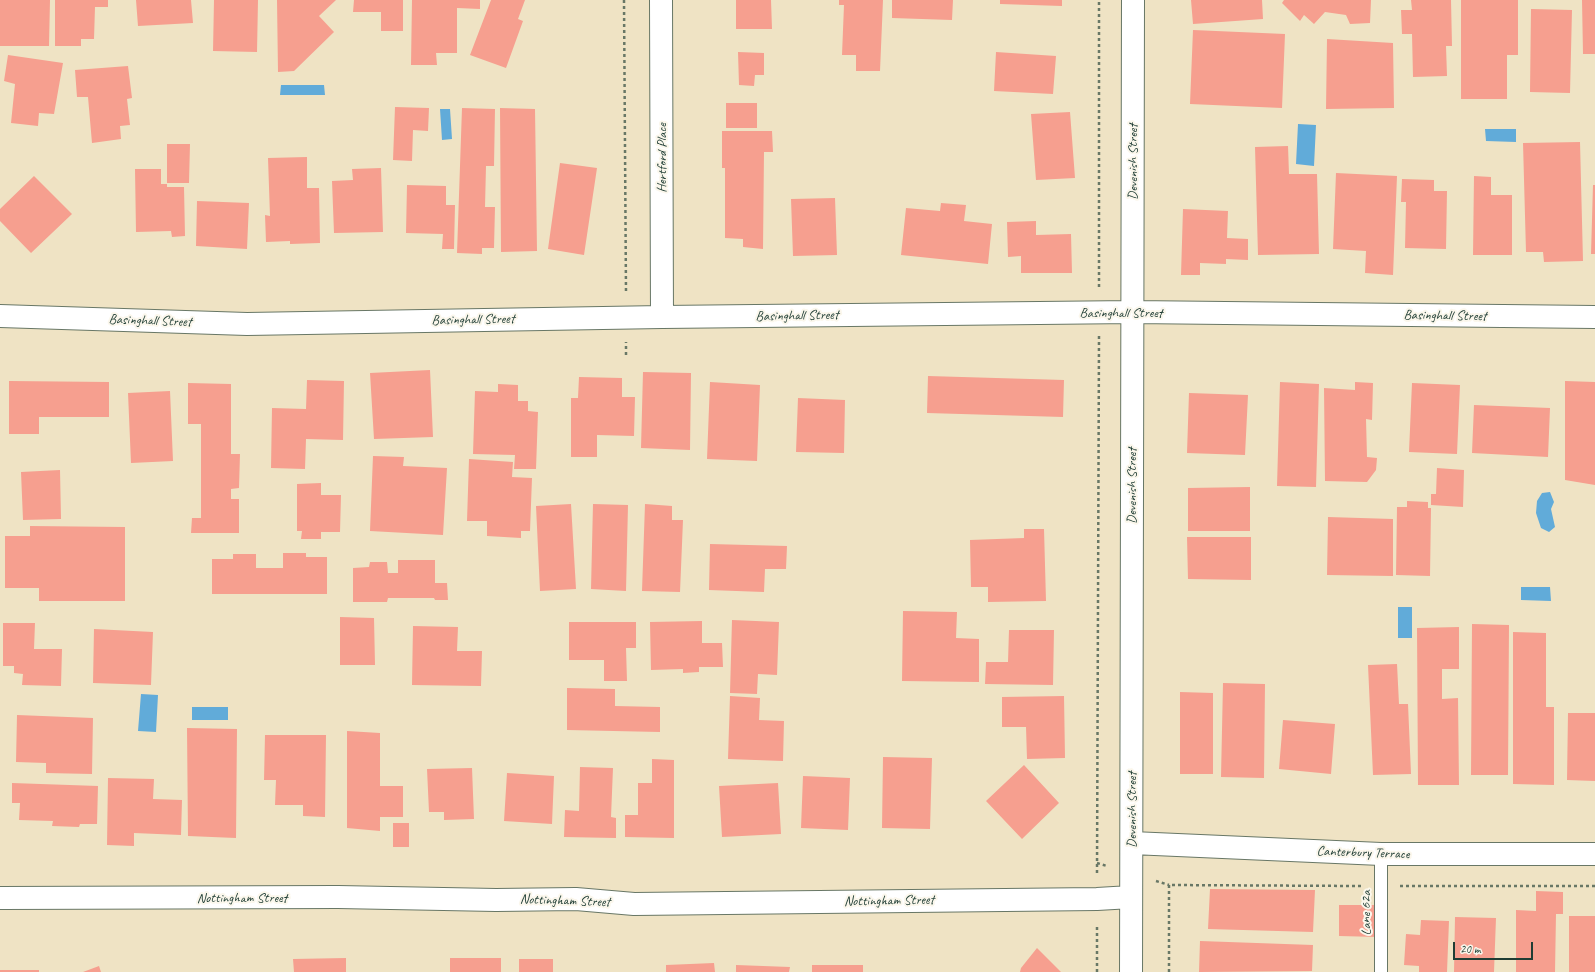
<!DOCTYPE html>
<style>
body{margin:0}
#map{position:relative;width:1595px;height:972px;overflow:hidden;background:#efe3c4;font-family:Caveat,sans-serif}
canvas{display:block}
.scale{position:absolute;left:1453px;top:942px;width:80px;height:18px;box-sizing:border-box;border:2px solid #1f3d34;border-top:0;padding-left:5px;font-size:12px;line-height:14px;white-space:nowrap;color:#1f3d34;-webkit-text-stroke:3px #fbf7ec;paint-order:stroke}
</style>
<div id="map">
<canvas width="1595" height="972"></canvas>
<div class="scale">20 m</div>
</div>
<script>
const ctx = document.querySelector('canvas').getContext('2d');
ctx.lineJoin = 'round';
function fillPath(path, color) {
  ctx.fillStyle = color;
  ctx.fill(path, 'evenodd');
}
function shape(rows) {
  const path = new Path2D();
  for (const r of rows) {
    path.moveTo(r[0], r[1]);
    for (let i = 2; i < r.length; i += 2) path.lineTo(r[i], r[i + 1]);
  }
  return path;
}
function trace(path, color, width, dash) {
  ctx.strokeStyle = color;
  ctx.lineWidth = width;
  ctx.lineCap = dash ? 'butt' : 'round';
  ctx.setLineDash(dash || []);
  ctx.stroke(path);
}
function drawText(font, color, halo, rows, align = 'center') {
  ctx.font = font + ' Caveat,sans-serif';
  ctx.lineWidth = 4;
  ctx.setLineDash([]);
  ctx.textBaseline = 'middle';
  ctx.strokeStyle = halo;
  ctx.fillStyle = color;
  for (const [text, x, y, turn = 0] of rows) {
    ctx.save();
    ctx.translate(x, y);
    ctx.rotate((+turn || 0) * Math.PI / 180);
    ctx.textAlign = isNaN(turn) ? turn : align;
    if (halo) ctx.strokeText(text, 0, 0);
    ctx.fillText(text, 0, 0);
    ctx.restore();
  }
}
const water = shape([
 [281,85,324,85,325,95,280,95],
 [440,109,450,109,452,139,442,140],
 [1298,124,1316,125,1314,166,1296,164],
 [1485,129,1516,129,1516,142,1486,141],
 [1550,492,1554,502,1551,509,1555,527,1549,532,1541,528,1536,513,1537,501,1542,493],
 [1521,587,1550,587,1551,601,1521,600],
 [1398,607,1412,607,1412,638,1398,638],
 [141,694,158,695,156,732,138,731],
 [192,707,228,707,228,720,192,720]
]);
const building = shape([
 [0,0,50,0,49,46,0,46],
 [55,0,108,0,108,7,95,7,94,39,81,39,81,46,55,46],
 [136,0,191,0,193,23,138,26],
 [214,0,258,0,257,52,213,51],
 [277,0,336,0,319,16,334,32,294,71,278,72],
 [354,0,403,0,403,31,381,31,381,12,353,12],
 [412,0,480,0,480,9,457,8,457,53,436,53,437,65,411,65],
 [491,0,525,0,518,19,523,21,506,68,470,55],
 [736,0,771,0,772,29,736,29],
 [839,0,883,0,880,71,856,71,856,55,842,55,844,5,839,5],
 [892,0,953,0,952,20,892,18],
 [1000,0,1062,0,1062,6,1000,4],
 [1191,0,1262,0,1263,19,1193,24],
 [1284,0,1371,0,1370,23,1350,24,1346,15,1325,12,1314,24,1304,15,1300,21,1282,3],
 [1411,0,1451,0,1452,46,1446,46,1447,76,1413,77,1412,34,1402,34,1401,10,1412,10],
 [1461,0,1518,0,1518,55,1507,55,1507,99,1461,99],
 [1582,0,1595,0,1595,54,1583,54],
 [1531,9,1572,10,1570,93,1530,92],
 [1193,30,1285,34,1282,108,1190,104],
 [1327,39,1393,43,1394,108,1326,109],
 [738,52,764,53,764,75,755,75,754,86,739,85],
 [996,52,1056,56,1053,94,994,91],
 [8,55,63,63,54,114,39,113,38,126,11,123,15,84,4,81],
 [128,66,132,98,127,99,130,125,120,126,121,139,92,143,88,97,77,97,75,70],
 [726,103,757,103,757,128,726,128],
 [395,107,429,108,428,131,413,130,412,161,393,160],
 [462,108,495,109,494,166,486,166,485,207,495,207,494,248,482,248,482,254,457,253],
 [500,108,535,109,537,251,501,252],
 [1070,112,1075,178,1036,180,1031,114],
 [722,131,772,131,773,152,764,152,763,249,743,247,743,239,725,238,725,168,722,168],
 [1580,142,1583,261,1544,262,1543,252,1526,252,1523,143],
 [167,144,190,144,189,183,167,183],
 [1288,146,1289,174,1317,174,1319,254,1258,255,1255,147],
 [307,157,307,188,319,188,320,243,290,244,290,241,266,242,265,215,270,216,268,158],
 [560,163,597,168,584,255,548,249],
 [381,168,383,232,334,233,332,181,353,180,352,169],
 [135,169,161,169,161,184,167,184,167,187,184,187,185,236,172,237,171,231,136,232],
 [1336,173,1397,176,1393,275,1365,273,1366,251,1333,249],
 [34,176,72,214,31,253,0,221,0,209],
 [1474,176,1491,177,1491,195,1512,195,1512,255,1473,255],
 [1402,179,1434,180,1434,191,1447,191,1446,249,1405,248,1406,202,1401,202],
 [407,185,446,186,446,205,455,205,454,249,442,249,443,234,406,233],
 [1593,185,1595,185,1595,254,1591,254],
 [835,198,837,255,793,256,791,199],
 [197,201,249,203,247,249,196,246],
 [941,203,966,205,964,221,992,224,988,264,901,255,906,208,940,211],
 [1183,209,1228,211,1227,238,1248,239,1248,260,1226,259,1226,264,1200,263,1200,275,1181,275],
 [1036,221,1036,235,1071,234,1072,273,1021,273,1021,256,1008,257,1007,222],
 [430,370,433,437,374,439,370,373],
 [643,372,691,373,690,450,641,448],
 [928,376,1064,380,1063,417,927,413],
 [579,377,622,378,622,397,635,397,634,436,597,435,597,457,571,457,571,398,578,398],
 [307,380,344,381,343,440,306,439,305,469,271,468,272,408,306,409],
 [9,381,109,382,109,417,39,417,39,434,9,434],
 [1565,381,1595,382,1595,485,1565,480],
 [710,382,760,385,757,461,707,459],
 [1280,382,1319,384,1316,487,1277,486],
 [1355,382,1373,383,1372,420,1366,419,1367,457,1377,458,1376,470,1367,482,1325,481,1324,388,1355,390],
 [188,383,231,384,231,454,240,454,239,488,231,489,231,499,239,499,239,533,191,533,192,518,201,518,201,424,188,424],
 [1412,383,1460,385,1457,454,1409,452],
 [498,384,518,385,518,401,528,401,528,411,538,412,536,469,514,469,515,455,473,454,475,391,498,392],
 [170,391,173,461,131,463,128,393],
 [1189,393,1248,395,1245,455,1187,453],
 [798,398,845,400,844,453,796,452],
 [1474,405,1550,408,1548,457,1472,453],
 [373,456,404,457,403,466,447,468,443,535,370,531],
 [469,459,513,462,512,477,532,478,530,531,521,531,521,538,487,536,487,521,467,521],
 [1437,468,1464,470,1463,507,1431,505,1431,494,1436,494],
 [60,470,61,519,23,520,21,472],
 [321,483,321,495,341,495,340,532,321,532,321,539,301,539,302,531,297,531,297,484],
 [1250,487,1250,531,1188,531,1188,488],
 [1407,501,1428,502,1428,508,1431,508,1430,576,1396,575,1397,507,1407,507],
 [571,504,576,589,540,591,536,506],
 [593,504,628,505,626,591,591,589],
 [645,504,672,506,672,520,683,520,680,592,642,591],
 [1328,517,1393,519,1393,576,1327,575],
 [30,526,125,527,125,601,39,601,39,588,5,588,5,536,30,536],
 [1024,529,1044,529,1046,601,988,602,988,587,971,587,970,540,1024,538],
 [1187,537,1251,537,1251,580,1188,579],
 [710,544,787,546,786,569,765,569,764,592,709,590],
 [283,553,306,553,306,557,327,557,327,594,212,594,212,559,233,559,233,554,256,554,256,568,283,568],
 [398,560,435,560,435,583,447,583,448,600,435,600,434,598,388,598,387,602,353,602,353,568,369,567,370,562,387,562,388,573,398,573],
 [903,611,957,612,956,638,979,639,979,682,902,681],
 [340,617,374,618,375,665,340,665],
 [732,620,779,622,777,675,758,674,757,694,730,693],
 [702,621,702,643,722,643,723,667,699,667,699,672,683,673,683,669,651,670,650,622],
 [569,622,636,622,636,648,626,648,627,681,604,681,604,660,569,660],
 [3,623,35,623,34,649,62,649,61,686,22,685,23,674,14,673,14,666,3,666],
 [1472,624,1509,625,1508,775,1471,775],
 [413,626,458,627,457,651,482,651,481,686,412,685],
 [1459,627,1459,669,1442,669,1442,699,1458,698,1459,785,1418,785,1417,628],
 [94,629,153,632,151,685,93,683],
 [1009,630,1054,630,1053,685,985,684,986,662,1008,662],
 [1513,632,1546,633,1546,707,1554,707,1554,785,1513,784],
 [1397,664,1399,704,1408,704,1411,774,1373,775,1368,665],
 [1223,683,1265,684,1264,778,1221,777],
 [567,688,615,689,615,706,660,707,660,732,567,730],
 [1180,692,1213,693,1213,774,1180,774],
 [730,696,760,698,759,720,784,721,783,761,728,759],
 [1064,696,1065,758,1027,759,1026,727,1002,727,1002,697],
 [1568,713,1595,713,1595,781,1567,780],
 [17,715,93,718,92,774,46,773,46,763,16,762],
 [1283,720,1335,724,1331,774,1279,769],
 [187,728,237,729,236,838,188,836],
 [347,731,380,733,380,786,403,786,403,817,380,817,380,831,347,828],
 [265,735,326,735,325,817,303,816,303,805,275,805,276,780,264,780],
 [883,757,932,758,930,829,882,828],
 [652,759,674,760,674,838,625,837,625,815,638,815,638,783,652,783],
 [1024,765,1059,803,1022,839,986,801],
 [580,767,613,768,611,817,616,818,616,838,564,837,565,810,579,811],
 [472,768,474,819,444,820,444,812,429,812,427,769],
 [507,773,554,776,552,824,504,821],
 [803,776,850,778,848,830,801,828],
 [108,778,154,779,153,799,182,800,181,835,134,833,134,846,107,845],
 [12,783,98,786,97,824,80,824,79,827,52,826,53,821,19,820,20,803,12,803],
 [778,783,781,834,722,837,719,786],
 [393,823,409,823,409,847,393,847],
 [1210,889,1315,890,1313,932,1208,929],
 [1536,891,1563,892,1563,914,1556,914,1555,972,1516,972,1516,910,1536,911],
 [1339,905,1378,905,1378,937,1339,936],
 [1569,916,1595,916,1595,972,1569,972],
 [1455,917,1496,918,1494,972,1454,972],
 [1421,920,1449,921,1447,972,1419,972,1419,966,1404,965,1406,934,1420,935],
 [1200,941,1313,945,1312,971,1199,972],
 [1037,948,1061,972,1020,972,1021,968],
 [346,958,346,972,294,972,293,959],
 [450,958,501,958,501,972,450,972],
 [519,959,553,959,553,972,519,972],
 [714,963,715,972,666,972,666,965],
 [736,965,790,967,789,972,736,972],
 [812,965,863,965,863,972,812,972],
 [99,966,101,972,83,972],
 [0,970,39,970,39,972,0,972]
]);
const path = shape([
 [624,0,626,293],
 [1099,287,1099,0],
 [626,355,626,342],
 [1097,863,1107,866],
 [1097,873,1099,336],
 [1156,881,1169,885],
 [1400,886,1595,886],
 [1097,972,1097,924],
 [1169,972,1169,885,1361,886]
]);
const lane = shape([
 [1381,972,1381,854]
]);
const street = shape([
 [661,0,662,317],
 [0,316,247,324,662,317,1133,312,1595,317],
 [1132,843,1381,854,1595,854],
 [0,898,338,897,496,900,576,899,634,904,1097,899,1131,897],
 [1131,972,1133,0]
]);
const streetNames = [
 ["Hertford Place",662,158,-90],
 ["Devenish Street",1133,162,-90],
 ["Basinghall Street",1121,313],
 ["Basinghall Street",797,316,-1],
 ["Basinghall Street",1445,316,1],
 ["Basinghall Street",473,320,-1],
 ["Basinghall Street",150,321,2],
 ["Devenish Street",1132,486,-90],
 ["Devenish Street",1132,810,-90],
 ["Canterbury Terrace",1363,853,2],
 ["Nottingham Street",242,898],
 ["Nottingham Street",565,901,2],
 ["Nottingham Street",889,901,-1],
 ["Lane 62a",1366,913,-90]
];
fillPath(water, '#61abd9');
fillPath(building, '#f69f8f');
trace(lane, '#687766', 14);
trace(street, '#687766', 24);
trace(path, '#687766', 2.5, [3, 3]);
trace(lane, '#fff', 12);
trace(street, '#fff', 22);
drawText('14px', '#1f3d34', '#fbf7ec', streetNames);
</script>
